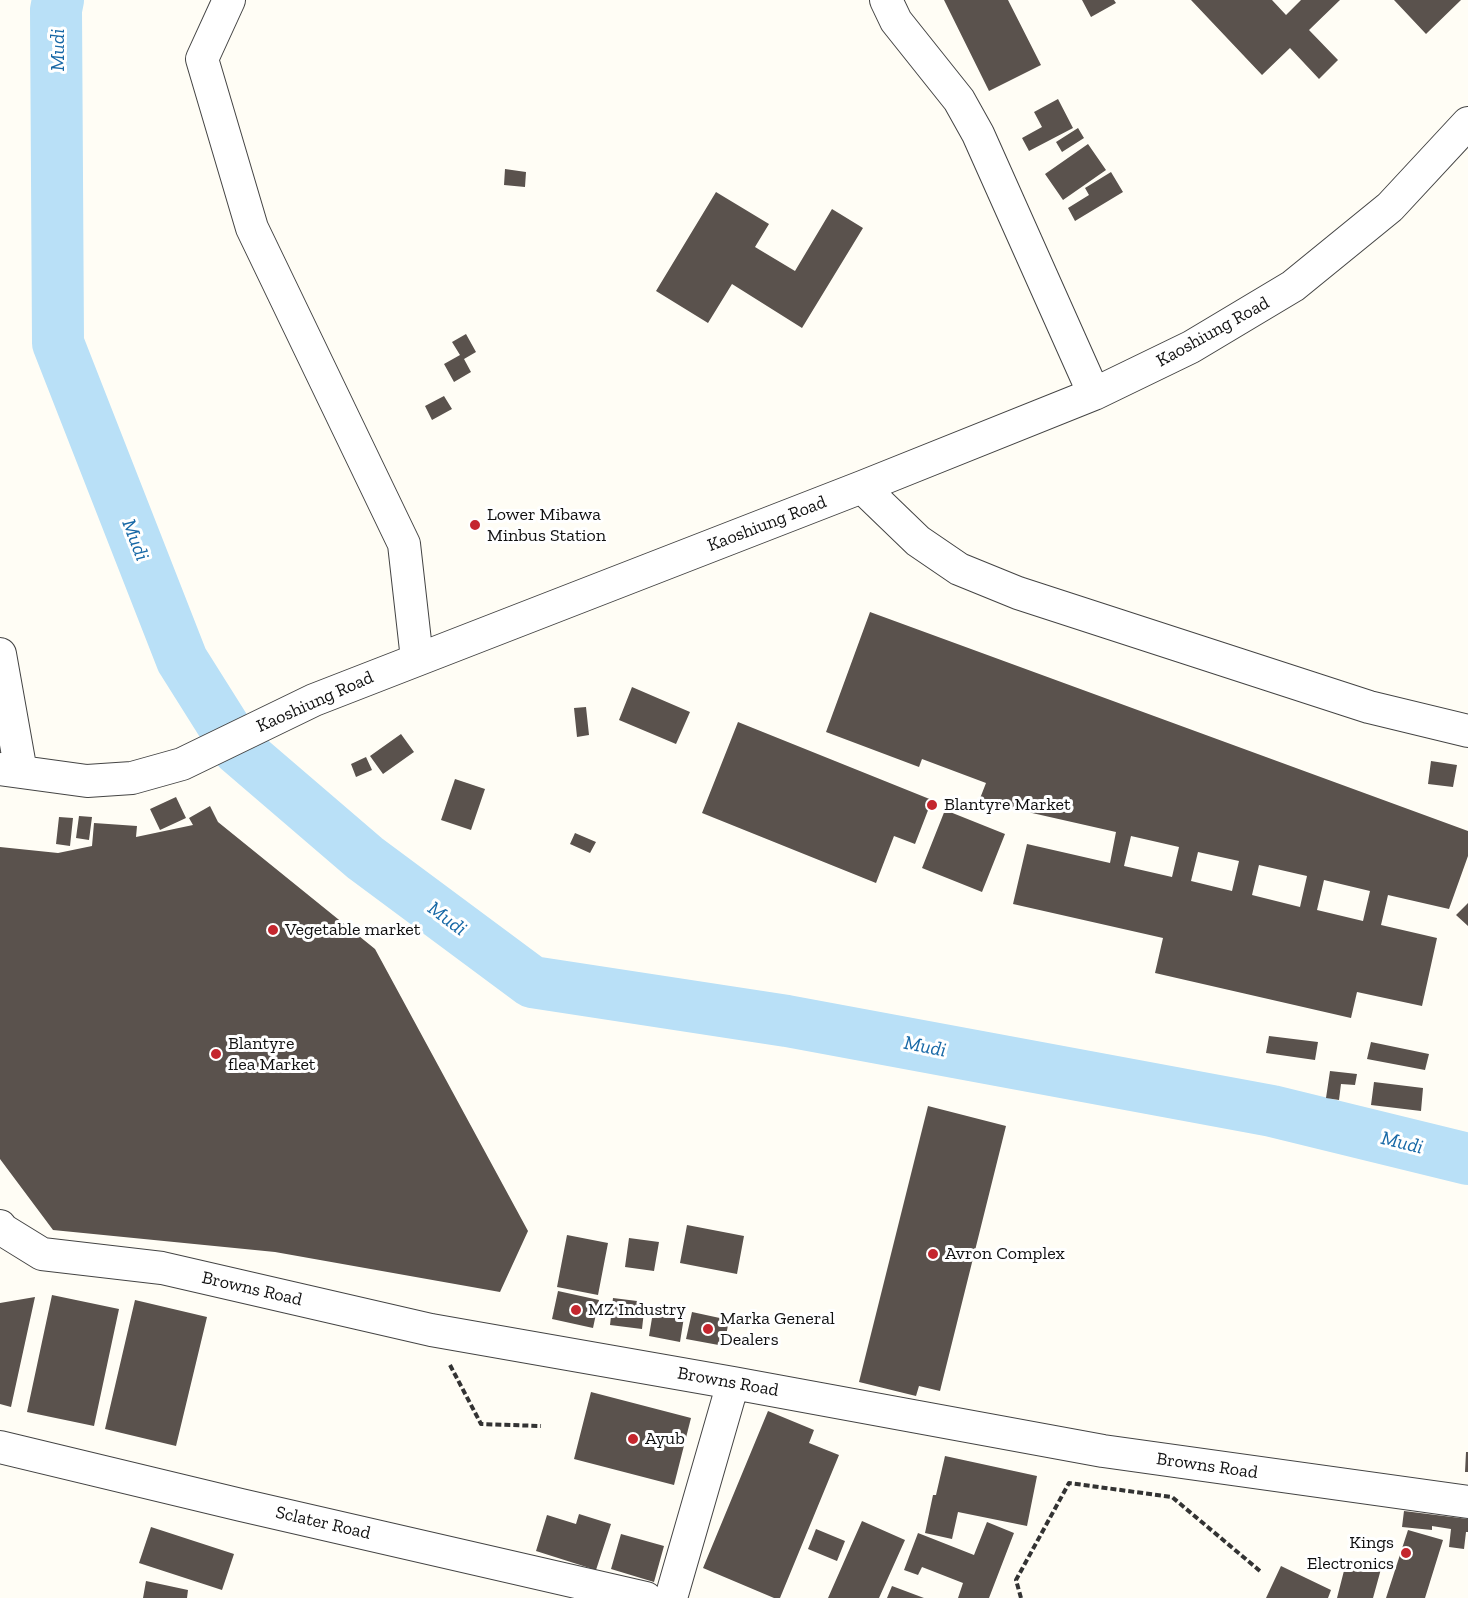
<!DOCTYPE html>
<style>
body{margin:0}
canvas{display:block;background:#fffdf5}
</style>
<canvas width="1468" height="1598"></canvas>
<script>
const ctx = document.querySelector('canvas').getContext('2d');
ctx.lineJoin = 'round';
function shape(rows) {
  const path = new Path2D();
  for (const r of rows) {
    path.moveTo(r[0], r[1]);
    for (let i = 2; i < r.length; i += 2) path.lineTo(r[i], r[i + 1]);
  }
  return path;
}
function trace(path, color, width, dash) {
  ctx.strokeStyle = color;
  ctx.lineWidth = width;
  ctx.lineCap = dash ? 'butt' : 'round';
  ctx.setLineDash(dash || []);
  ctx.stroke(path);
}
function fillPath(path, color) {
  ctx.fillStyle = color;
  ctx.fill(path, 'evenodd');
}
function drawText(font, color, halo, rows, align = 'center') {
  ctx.font = font + ' "Zilla Slab",serif';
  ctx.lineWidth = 6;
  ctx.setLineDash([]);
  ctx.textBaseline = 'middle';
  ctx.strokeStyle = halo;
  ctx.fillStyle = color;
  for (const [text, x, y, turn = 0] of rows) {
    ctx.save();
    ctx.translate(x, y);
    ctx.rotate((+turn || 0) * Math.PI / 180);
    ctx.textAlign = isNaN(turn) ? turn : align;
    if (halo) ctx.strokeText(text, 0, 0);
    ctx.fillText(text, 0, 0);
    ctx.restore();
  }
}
const river = shape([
 [58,0,56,10,58,343,182,660,238,749,365,858,532,982,787,1021,1272,1111,1468,1159]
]);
const building = shape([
 [944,0,1008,0,1041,65,989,91],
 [1082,0,1114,0,1116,3,1091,17],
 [1191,0,1272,0,1286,15,1301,0,1340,0,1309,30,1338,60,1319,79,1290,48,1262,75],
 [1394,0,1461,0,1426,34],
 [1058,99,1073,128,1029,151,1022,138,1042,127,1034,112],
 [1078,128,1084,138,1062,152,1056,142],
 [1088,144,1106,170,1063,200,1045,174],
 [505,169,526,172,525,187,504,185],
 [1111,172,1123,192,1075,221,1068,208,1089,195,1085,188],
 [716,192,769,224,755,247,795,271,832,209,863,228,802,328,732,284,708,323,656,291],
 [466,334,476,352,464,359,471,372,454,382,444,364,460,355,452,342],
 [444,396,452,409,432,420,425,406],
 [870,612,1468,831,1468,856,1449,909,1388,895,1381,925,1437,938,1422,1006,1357,992,1351,1018,1155,973,1163,938,1013,904,1027,844,1110,863,1116,832,979,801,986,783,922,759,919,767,826,732],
 [1131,836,1179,847,1172,877,1124,866],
 [1198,852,1239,861,1232,891,1191,881],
 [1259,865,1307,876,1300,907,1252,895],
 [1324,880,1370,891,1363,921,1317,910],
 [632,687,690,712,676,744,619,720],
 [586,707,589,735,577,737,574,708],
 [738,722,932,800,915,844,894,836,876,883,702,813],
 [401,734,414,752,383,774,370,756],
 [366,757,372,770,356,777,351,764],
 [1431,761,1457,765,1453,787,1428,784],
 [455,779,485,789,471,830,441,820],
 [176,797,186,818,160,830,150,809],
 [210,806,218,822,375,949,528,1231,500,1292,275,1252,53,1230,0,1159,0,847,58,853,92,846,94,823,137,826,136,837,193,825,189,818],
 [945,810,1005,834,982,892,922,868],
 [79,816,92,817,89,840,76,838],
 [59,817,73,818,70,846,56,844],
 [575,833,596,842,590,853,570,844],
 [1468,903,1468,926,1456,915],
 [1269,1036,1318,1042,1315,1060,1266,1053],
 [1371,1042,1429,1054,1425,1070,1367,1059],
 [1330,1071,1357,1074,1355,1085,1341,1084,1339,1100,1326,1098],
 [1374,1082,1423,1088,1421,1111,1371,1105],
 [928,1106,1006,1126,940,1391,919,1386,916,1396,859,1382],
 [687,1225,744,1236,737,1274,680,1263],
 [567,1235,608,1243,598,1295,557,1287],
 [629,1238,659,1242,654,1271,625,1267],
 [558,1291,599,1300,593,1328,552,1319],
 [52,1295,119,1309,94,1426,27,1412],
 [35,1297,11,1407,0,1404,0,1303],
 [613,1298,645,1302,642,1329,610,1325],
 [135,1300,207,1317,176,1446,105,1429],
 [653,1312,684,1317,680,1342,649,1336],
 [692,1312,729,1320,724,1346,686,1339],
 [591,1392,691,1418,674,1485,574,1459],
 [768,1411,814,1430,809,1443,839,1455,780,1598,774,1598,703,1568],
 [1466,1452,1468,1452,1468,1472,1465,1472],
 [945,1456,1037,1476,1027,1526,958,1512,952,1539,925,1533,933,1495,936,1495],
 [1404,1511,1468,1519,1468,1532,1466,1532,1464,1549,1449,1547,1451,1529,1432,1526,1432,1530,1402,1527],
 [579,1514,611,1524,596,1570,536,1551,547,1515,576,1524],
 [862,1521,905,1540,879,1598,828,1598],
 [987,1522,1014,1533,989,1598,958,1598,963,1583,922,1567,918,1575,904,1570,918,1533,974,1555],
 [151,1527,234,1554,222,1590,139,1563],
 [816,1529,845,1541,837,1561,808,1549],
 [1408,1530,1443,1540,1425,1598,1386,1598],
 [621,1534,664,1546,654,1582,611,1569],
 [1347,1559,1381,1569,1373,1598,1337,1598],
 [1281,1566,1331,1590,1328,1598,1266,1598],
 [146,1581,188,1590,187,1598,143,1598],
 [892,1586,924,1598,887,1598]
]);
const path = shape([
 [450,1365,481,1424,541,1426],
 [1021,1598,1016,1580,1069,1483,1172,1497,1260,1571]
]);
const minor = shape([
 [229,0,202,59,252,228,404,544,417,659],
 [886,0,896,21,959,100,978,134,1094,394],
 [862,487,918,541,959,569,1018,593,1369,707,1468,731],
 [0,654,21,772],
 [0,769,87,781,132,778,182,764,314,700,862,487,1094,394,1191,347,1293,286,1390,207,1468,123],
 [0,1226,3,1230,42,1254,162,1268,431,1330,733,1383,1103,1451,1468,1502],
 [0,1447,241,1505,646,1598],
 [671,1598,733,1383]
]);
const markers = [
 [475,525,6,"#c4262e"],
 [932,805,6,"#c4262e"],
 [273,930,6,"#c4262e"],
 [216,1054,6,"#c4262e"],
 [933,1254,6,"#c4262e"],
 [576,1310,6,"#c4262e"],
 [708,1329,6,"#c4262e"],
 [633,1439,6,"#c4262e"],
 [1406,1553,6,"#c4262e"]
];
const streetNames = [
 ["Kaoshiung Road",1213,332,-29],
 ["Kaoshiung Road",767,524,-21],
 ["Kaoshiung Road",315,702,-24],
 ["Browns Road",252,1289,13],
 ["Browns Road",728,1382,10],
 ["Browns Road",1207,1466,8],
 ["Sclater Road",323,1523,13]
];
const poiNames = [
 ["Lower Mibawa",487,515],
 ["Minbus Station",487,536],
 ["Blantyre Market",944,805],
 ["Vegetable market",285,930],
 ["Blantyre",228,1044],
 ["flea Market",228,1065],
 ["Avron Complex",945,1254],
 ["MZ Industry",588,1310],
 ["Marka General",720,1319],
 ["Dealers",720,1340],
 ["Ayub",645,1439],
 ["Kings",1394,1543,"right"],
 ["Electronics",1394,1564,"right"]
];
const waterNames = [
 ["Mudi",58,50,-90],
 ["Mudi",135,540,69],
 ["Mudi",447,919,37],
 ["Mudi",925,1047,11],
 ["Mudi",1402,1143,14]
];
trace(river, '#b9e0f7', 52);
fillPath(building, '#5a524d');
trace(minor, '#444', 34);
trace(path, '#333', 4, [6, 3]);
trace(minor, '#fff', 32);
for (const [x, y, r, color] of markers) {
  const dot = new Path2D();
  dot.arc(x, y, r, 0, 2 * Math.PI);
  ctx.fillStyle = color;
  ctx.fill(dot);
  trace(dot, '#fff', 2);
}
drawText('18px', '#111', '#fff', streetNames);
drawText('18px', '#111', '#fff', poiNames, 'left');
drawText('italic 20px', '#1768a6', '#fff', waterNames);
</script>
